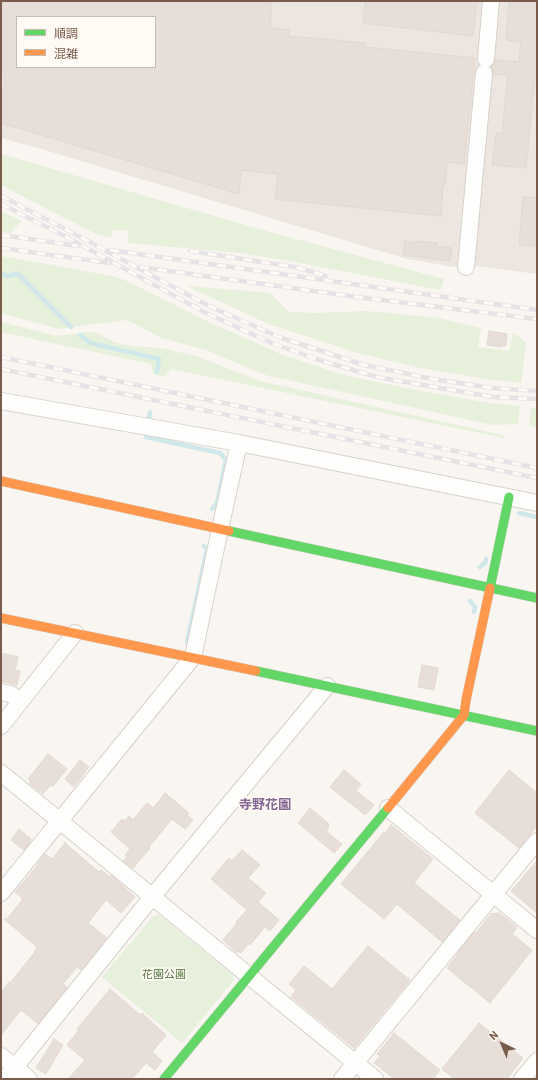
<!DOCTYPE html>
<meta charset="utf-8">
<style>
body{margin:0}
#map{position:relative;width:538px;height:1080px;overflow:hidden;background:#f9f5f0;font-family:Barlow,"Noto Sans JP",sans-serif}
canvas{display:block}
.frame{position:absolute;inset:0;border:2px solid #7a5c4d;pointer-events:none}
.legend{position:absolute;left:16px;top:16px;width:140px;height:52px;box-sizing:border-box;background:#fffaf3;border:1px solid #cabbb1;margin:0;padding:5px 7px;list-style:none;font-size:12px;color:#7a5c4d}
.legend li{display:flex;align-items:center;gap:8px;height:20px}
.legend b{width:20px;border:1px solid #cabbb1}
.north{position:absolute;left:482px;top:1024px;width:40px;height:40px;-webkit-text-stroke:3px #fffaf3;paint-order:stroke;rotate:316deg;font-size:11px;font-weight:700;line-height:16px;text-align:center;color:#7a5c4d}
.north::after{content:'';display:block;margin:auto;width:14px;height:18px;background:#7a5c4d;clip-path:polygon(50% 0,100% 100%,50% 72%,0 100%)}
</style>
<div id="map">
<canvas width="538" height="1080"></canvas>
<div class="frame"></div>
<ul class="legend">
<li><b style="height:5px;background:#63d668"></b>順調</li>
<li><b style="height:5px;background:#ff974d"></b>混雑</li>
</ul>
<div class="north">N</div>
</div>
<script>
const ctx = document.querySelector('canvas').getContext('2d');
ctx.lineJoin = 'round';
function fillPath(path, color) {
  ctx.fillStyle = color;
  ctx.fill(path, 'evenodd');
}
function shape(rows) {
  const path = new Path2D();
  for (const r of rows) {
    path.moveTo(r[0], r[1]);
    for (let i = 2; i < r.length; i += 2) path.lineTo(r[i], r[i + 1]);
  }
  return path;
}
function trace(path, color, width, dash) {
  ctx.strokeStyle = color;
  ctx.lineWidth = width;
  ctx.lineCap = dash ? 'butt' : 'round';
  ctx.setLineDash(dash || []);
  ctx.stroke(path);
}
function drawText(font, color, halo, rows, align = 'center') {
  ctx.font = font + ' Barlow,"Noto Sans JP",sans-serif';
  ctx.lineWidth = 3.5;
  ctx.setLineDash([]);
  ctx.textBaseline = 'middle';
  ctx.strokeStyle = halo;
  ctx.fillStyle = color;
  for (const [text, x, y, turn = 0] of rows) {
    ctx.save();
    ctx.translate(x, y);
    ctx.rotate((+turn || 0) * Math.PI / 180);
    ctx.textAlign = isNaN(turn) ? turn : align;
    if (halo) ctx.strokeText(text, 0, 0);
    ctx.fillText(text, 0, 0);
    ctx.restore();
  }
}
const industrial = shape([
 [1,1,537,1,537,274,478,266,454,267,407,259,38,148,1,138],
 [17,17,155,17,155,67,17,67]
]);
const green = shape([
 [1,154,259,229,444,279,440,290,295,262,241,253,128,243,128,230,113,230,111,238,96,234,1,185],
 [1,211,22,221,10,233,1,232],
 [1,256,112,276,127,281,213,324,283,355,344,375,411,389,489,403,520,406,518,424,493,425,265,375,209,351,162,338,127,320,86,325,59,329,1,313],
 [187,286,270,293,289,312,318,313,366,311,438,318,481,328,478,347,509,351,513,333,519,336,526,344,521,383,493,380,421,368,354,352,266,323],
 [1,322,57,336,88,332,97,333,116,343,132,346,161,348,196,356,260,381,502,435,504,438,171,369,165,377,153,374,151,364,1,332],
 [531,408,537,408,537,427,529,426],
 [154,915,159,915,233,975,233,981,182,1043,102,977]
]);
const stream = shape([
 [1,274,7,276,18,274,71,327],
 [80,335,90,343,159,359,157,372],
 [149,418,150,412],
 [146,437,220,453,226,460,217,503,212,509],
 [519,513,537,517],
 [480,567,485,563,486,559],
 [470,601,475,607,474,612],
 [187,642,207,550,204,546]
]);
const building = shape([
 [1,1,272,1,270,28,289,30,289,36,366,43,365,47,475,58,464,164,447,162,445,185,443,185,441,216,275,199,278,174,241,170,239,194,1,123,5,74,1,74,1,1],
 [17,17,155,17,155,67,17,67,17,17],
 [365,1,477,1,473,36,363,23,365,1],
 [509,1,537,1,537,78,535,78,526,168,492,165,496,133,502,133,508,75,493,74,493,69,491,67,494,64,495,60,519,62,521,42,507,40,507,38,506,38,509,1],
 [523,197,537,198,537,246,519,245,523,197],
 [405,241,417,243,417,241,437,243,436,246,452,248,450,261,403,255,405,241],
 [489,331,507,334,506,346,502,345,502,347,487,345,489,331],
 [1,653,18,657,15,670,20,671,17,685,1,681,1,653],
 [422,665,438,668,434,690,418,687,422,665],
 [48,754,67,769,53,786,51,785,43,794,29,783,31,781,28,779,48,754],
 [80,760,89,767,74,787,65,779,80,760],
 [344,770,361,784,356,791,374,805,365,815,330,787,344,770],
 [509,770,537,793,537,826,519,848,475,813,509,770],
 [165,793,189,813,187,815,193,820,185,829,172,819,149,847,150,848,133,868,123,861,127,857,125,855,130,849,111,832,122,819,125,821,129,816,133,820,147,803,153,808,165,793],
 [310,808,329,824,328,826,329,828,326,831,342,844,334,853,298,823,310,808],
 [391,825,433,859,414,883,460,920,442,942,397,904,384,919,341,884,384,832,385,833,391,825],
 [19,829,31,839,30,841,31,841,24,850,11,840,19,829],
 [65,843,99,872,101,870,110,877,111,875,135,897,121,913,106,900,88,923,107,938,81,970,77,967,63,984,67,987,38,1024,21,1010,1,1035,1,992,9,982,10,983,35,952,34,952,37,947,4,919,7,919,23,899,15,892,37,866,39,863,39,862,45,854,52,859,65,843],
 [242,850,260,865,248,878,266,893,258,902,279,920,270,931,265,927,250,945,249,943,241,953,238,951,237,953,223,940,237,923,236,922,247,910,211,879,229,858,232,861,242,850],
 [537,861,537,913,511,891,537,861],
 [499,913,517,927,512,934,532,950,490,1003,447,968,458,954,457,953,474,932,476,933,491,914,499,913],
 [368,946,410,980,354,1048,291,997,296,990,289,984,304,966,332,989,368,946],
 [110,989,140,1015,142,1013,166,1035,152,1052,162,1061,155,1070,146,1063,132,1079,68,1079,85,1060,67,1045,79,1030,77,1029,110,989],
 [479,1023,523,1058,507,1079,455,1079,442,1069,479,1023],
 [394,1033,440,1070,433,1079,394,1079,374,1063,380,1056,377,1054,394,1033],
 [54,1039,63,1045,46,1074,36,1068,54,1039]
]);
const street = shape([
 [486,59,491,1],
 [466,267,484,73],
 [1,401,239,443,537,503],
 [1,692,11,694,20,702],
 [1,726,75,633],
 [1,773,375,1079],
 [388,808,537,930],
 [1,893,193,657,220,529,239,443],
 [1,1056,15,1067,5,1079],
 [29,1079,15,1067,152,897,327,686],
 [342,1079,537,841],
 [522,1079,537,1061]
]);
const fast = shape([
 [229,531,537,598],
 [490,588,509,497],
 [256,671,537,731],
 [164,1079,388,808]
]);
const slow = shape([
 [1,481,229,531],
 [1,618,256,671],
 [388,808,464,715,466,700,490,588]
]);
const rail = shape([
 [1,196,71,232,177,289,211,307,279,337,364,365,433,379,492,388,537,391],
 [1,204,70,239,206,313,274,344,322,361,377,377,492,397,537,399],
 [1,235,78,246],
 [1,248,109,263],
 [110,250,537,310],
 [190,251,295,267,326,276],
 [140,267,357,297,537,319],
 [1,357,537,468],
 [1,369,537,478]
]);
const parkNames = [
 ["花園公園",164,974]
];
const quarterNames = [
 ["寺野花園",265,805]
];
fillPath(industrial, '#ede5e0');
fillPath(green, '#e7f0db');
trace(stream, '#d0e8ea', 4.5);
fillPath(building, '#e6ded7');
trace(building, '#e2d8d2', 1);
trace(street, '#d7d1cb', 18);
trace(fast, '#d9d2cb', 10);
trace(slow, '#d9d2cb', 10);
trace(street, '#fefefd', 16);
trace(fast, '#63d668', 9);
trace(slow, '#ff974d', 9);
trace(rail, '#e6e3e7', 4.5);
trace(rail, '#fffaf3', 3, [9]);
drawText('11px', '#537a41', '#fffaf3', parkNames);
drawText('bold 13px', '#846695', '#fffaf3', quarterNames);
</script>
